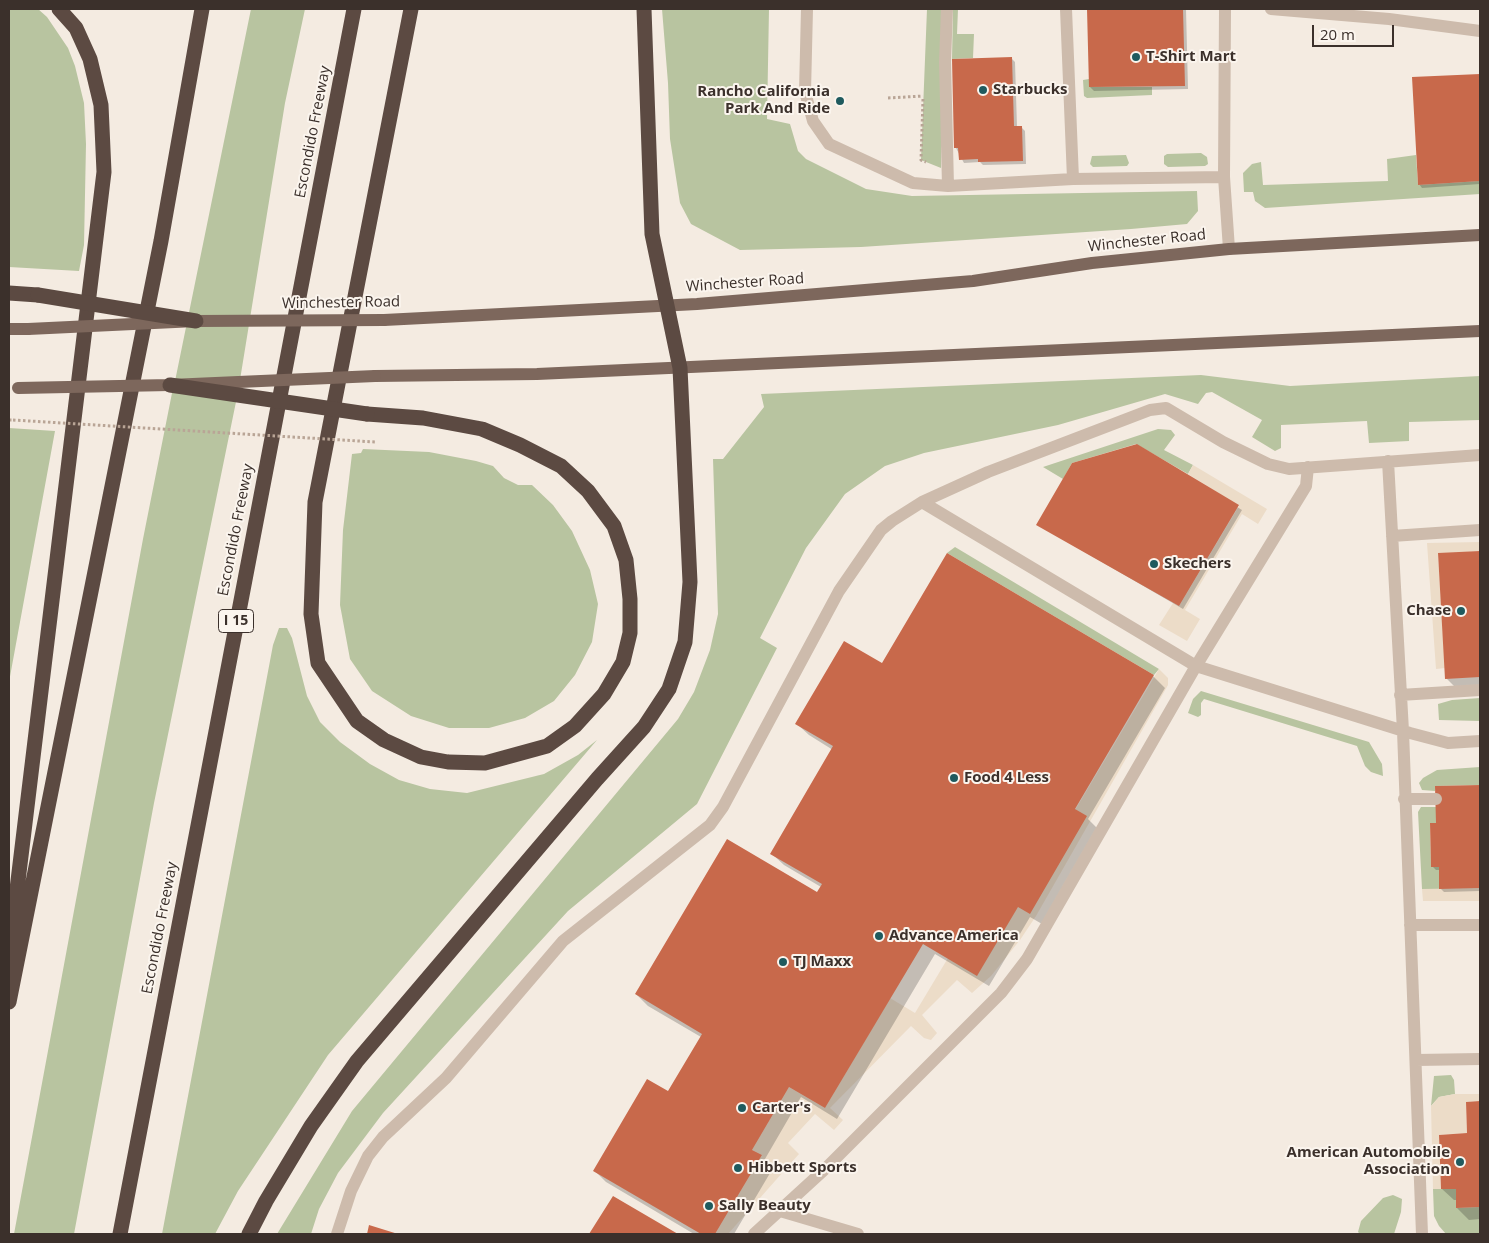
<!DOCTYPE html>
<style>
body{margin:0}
#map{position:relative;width:1489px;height:1243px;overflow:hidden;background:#f4ebe1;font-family:"Open Sans",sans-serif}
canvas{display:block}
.frame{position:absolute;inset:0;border:10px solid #3b302b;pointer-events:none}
.scale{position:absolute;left:1312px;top:25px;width:82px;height:22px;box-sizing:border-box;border:2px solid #3b302b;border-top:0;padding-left:6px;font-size:15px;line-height:18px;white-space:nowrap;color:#3b302b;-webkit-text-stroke:4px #fbf5ee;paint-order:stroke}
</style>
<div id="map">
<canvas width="1489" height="1243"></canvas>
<div class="frame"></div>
<div class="scale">20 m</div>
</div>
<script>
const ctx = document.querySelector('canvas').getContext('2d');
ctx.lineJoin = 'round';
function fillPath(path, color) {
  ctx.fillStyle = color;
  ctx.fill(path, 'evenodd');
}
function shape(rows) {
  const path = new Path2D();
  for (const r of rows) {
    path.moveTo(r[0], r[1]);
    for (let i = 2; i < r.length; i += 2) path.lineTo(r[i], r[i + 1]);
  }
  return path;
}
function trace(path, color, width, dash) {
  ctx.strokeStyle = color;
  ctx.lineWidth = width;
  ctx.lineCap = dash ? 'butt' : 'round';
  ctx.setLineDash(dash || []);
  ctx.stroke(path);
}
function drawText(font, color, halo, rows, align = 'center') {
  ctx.font = font + ' "Open Sans",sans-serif';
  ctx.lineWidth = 4;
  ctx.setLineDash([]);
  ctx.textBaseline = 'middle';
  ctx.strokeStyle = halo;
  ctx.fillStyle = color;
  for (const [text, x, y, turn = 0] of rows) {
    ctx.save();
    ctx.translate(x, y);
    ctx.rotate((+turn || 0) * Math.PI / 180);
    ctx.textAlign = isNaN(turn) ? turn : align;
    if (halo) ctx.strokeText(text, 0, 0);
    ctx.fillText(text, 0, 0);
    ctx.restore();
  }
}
const green = shape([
 [9,9,38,9,47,17,68,48,75,66,84,103,86,144,84,245,79,271,9,267],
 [251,9,305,9,285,103,239,386,174,386],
 [662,9,769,9,767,119,790,124,798,151,806,159,866,189,912,196,1197,191,1198,211,1187,224,1131,229,861,247,740,250,691,224,680,203,670,139,668,83],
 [927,9,942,9,941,168,921,160],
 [953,9,958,9,957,34,974,34,973,58,952,59],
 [1089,79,1089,87,1152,87,1152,95,1087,98,1084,96,1083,80],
 [1201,153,1207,157,1208,164,1205,166,1168,167,1164,164,1164,156,1167,154],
 [1126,155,1129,163,1127,166,1093,167,1090,164,1092,156],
 [1416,155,1418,185,1480,181,1480,194,1265,208,1255,201,1253,192,1244,192,1243,173,1252,164,1261,162,1263,185,1388,181,1387,159],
 [1201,375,1290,386,1480,376,1480,420,1409,422,1409,441,1369,443,1367,421,1281,425,1281,448,1275,451,1252,437,1262,420,1212,392,1206,393,1198,404,1165,394,1058,425,924,453,885,466,845,494,806,548,760,638,777,648,697,804,568,911,383,1113,338,1173,319,1209,311,1234,277,1234,352,1111,678,719,694,692,710,650,718,614,713,459,723,459,764,407,761,394],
 [173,388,238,392,154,803,74,1234,14,1234,143,539],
 [9,428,55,431,9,682],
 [1158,429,1171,430,1175,435,1164,450,1193,465,1188,474,1136,444,1072,463,1063,479,1043,467],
 [363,449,429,452,476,461,493,466,504,478,518,485,532,485,553,505,572,531,590,570,598,604,592,642,575,675,554,701,525,718,489,728,449,728,411,716,372,691,350,659,340,605,343,530,352,454,361,453],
 [955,547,1159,669,1154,675,947,553],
 [279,628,287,628,292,638,307,696,320,722,340,742,370,764,399,780,430,789,467,793,544,774,578,755,597,740,328,1055,238,1191,215,1234,162,1234,273,645],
 [1201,691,1369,742,1382,764,1383,776,1371,772,1365,766,1357,746,1204,699,1201,703,1201,715,1198,717,1188,713,1193,699],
 [1480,698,1480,721,1439,720,1438,704,1452,700],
 [1480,767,1480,785,1436,786,1435,791,1422,790,1419,783,1423,778,1437,770],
 [1421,807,1436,807,1436,823,1430,824,1431,866,1439,867,1439,889,1422,889,1418,812],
 [1451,1075,1454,1080,1455,1094,1439,1097,1431,1106,1434,1076],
 [1433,1189,1456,1189,1456,1208,1480,1207,1480,1234,1446,1234,1439,1226,1434,1216],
 [1393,1195,1402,1199,1401,1212,1394,1234,1360,1234,1358,1232,1361,1221,1383,1198]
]);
const plaza = shape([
 [1193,465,1267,509,1258,524,1242,514,1185,610,1200,619,1187,641,1159,625,1173,603,1179,606,1239,506,1188,474],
 [1480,542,1480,551,1438,554,1445,668,1436,669,1427,543],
 [1159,669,1168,678,1168,685,1036,916,1020,940,991,976,972,993,957,980,922,1015,937,1033,931,1040,924,1038,911,1026,830,1108,843,1120,834,1130,815,1114,788,1143,799,1154,728,1234,715,1234,762,1155,752,1150,789,1087,825,1108,890,998,915,1013,948,958,977,975],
 [1480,888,1480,901,1423,901,1422,889],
 [1455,1094,1480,1094,1480,1101,1466,1102,1467,1133,1439,1135,1441,1189,1433,1189,1431,1106,1439,1097]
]);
const shadow = shape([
 [1088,9,1186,9,1188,89,1094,91,1090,87],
 [1011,58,1015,62,1017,127,1021,127,1025,131,1026,164,983,165,980,162,964,163,956,148],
 [1480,76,1480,184,1422,188,1419,184,1413,78],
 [1136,446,1242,510,1183,609,1038,525],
 [1480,552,1480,693,1462,694,1446,678,1439,555],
 [883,665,1153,676,1165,688,1088,819,1098,829,1042,924,1030,917,989,986,935,954,837,1119,801,1097,765,1159,773,1168,734,1234,694,1234,606,1182,594,1170,669,1093,701,1037,648,1006,636,994,817,894,821,887,784,865,772,854,833,750,809,735,797,724],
 [1480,786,1480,891,1444,892,1440,888,1440,870,1436,870,1432,866,1438,824,1436,788],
 [1468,1103,1480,1103,1480,1219,1469,1220,1457,1208,1457,1200,1454,1200,1442,1189,1468,1135],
 [614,1197,675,1234,591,1234]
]);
const building = shape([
 [1087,9,1183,9,1185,86,1089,87],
 [1012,57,1014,126,1022,126,1023,161,978,162,978,159,959,160,958,148,954,148,952,59],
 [1480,74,1480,181,1418,185,1412,77],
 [1137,444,1239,505,1179,606,1036,525,1072,463],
 [1480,551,1480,677,1445,679,1438,553],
 [947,553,1154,675,1075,809,1087,816,1030,914,1018,907,977,976,923,944,825,1108,789,1087,752,1150,762,1155,715,1234,701,1234,593,1171,647,1079,668,1091,702,1034,635,994,727,839,817,892,822,884,770,854,833,746,795,724,844,641,882,663],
 [1480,785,1480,888,1439,889,1439,867,1431,867,1430,823,1436,823,1435,786],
 [1480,1101,1480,1207,1456,1208,1456,1189,1441,1189,1439,1135,1467,1133,1466,1102],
 [613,1196,678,1234,589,1234],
 [369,1225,398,1234,367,1234]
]);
const path = shape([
 [888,98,923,96],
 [923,99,921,160,926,162],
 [9,420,13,420]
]);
const service = shape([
 [807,9,805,92,813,121,829,144,913,183,948,186,1073,179],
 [947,9,945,62,948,186],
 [1066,9,1073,179,1224,177],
 [1225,9,1224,177,1229,249],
 [1271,9,1389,19,1480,31],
 [1388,461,1403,731,1422,1234],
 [922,502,1196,666,1410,733,1448,743,1480,741],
 [1392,536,1480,530],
 [1400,695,1480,690],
 [1404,799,1436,799],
 [1410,925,1480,925],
 [1416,1060,1480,1059],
 [780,1211,858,1234],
 [337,1234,351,1191,368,1156,383,1137,446,1078,563,941,710,825,723,807,839,591,881,530,892,521,922,502,988,472,1150,410,1166,408,1223,442,1268,464,1289,469,1480,455],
 [754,1234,825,1169,1001,993,1027,959,1196,666,1306,486,1308,467]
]);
const primary = shape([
 [384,320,697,304,973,281,1092,263,1229,249,1480,235],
 [9,329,28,329],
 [375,376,537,374,1480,331]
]);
const motorway = shape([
 [9,293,38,295],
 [367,414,423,418,482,429,520,445,561,466,588,491,614,526,626,560,630,599,630,633,623,662,604,694,575,726,547,746,485,763,448,762,421,757,384,740,357,721,318,663,311,614,315,502,411,9],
 [9,955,104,172,101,105,90,59,76,28,59,9],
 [9,1002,161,241,202,9],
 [120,1234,354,9],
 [249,1234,266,1201,311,1126,357,1061,597,779,644,727,669,689,685,642,690,582,680,368,652,234,644,9]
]);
const pathBridge = shape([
 [13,420,375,442]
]);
const primaryBridge = shape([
 [28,329,196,321,384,320],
 [18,388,170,385,375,376]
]);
const motorwayBridge = shape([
 [38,295,196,321],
 [170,385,367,414]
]);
const markers = [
 [1136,57,5,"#1f5a5e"],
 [983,90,5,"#1f5a5e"],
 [840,101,5,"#1f5a5e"],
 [1154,564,5,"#1f5a5e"],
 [1461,611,5,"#1f5a5e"],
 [954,778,5,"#1f5a5e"],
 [879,936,5,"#1f5a5e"],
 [783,962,5,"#1f5a5e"],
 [742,1108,5,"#1f5a5e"],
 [1460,1162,5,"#1f5a5e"],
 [738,1168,5,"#1f5a5e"],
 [709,1206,5,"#1f5a5e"]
];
const shields = [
 [236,621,35]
];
const shieldNames = [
 ["I 15",236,621]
];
const poiNames = [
 ["T-Shirt Mart",1146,57],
 ["Starbucks",993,90],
 ["Rancho California",830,92,"right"],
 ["Park And Ride",830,109,"right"],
 ["Skechers",1164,564],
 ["Chase",1451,611,"right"],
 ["Food 4 Less",964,778],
 ["Advance America",889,936],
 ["TJ Maxx",793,962],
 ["Carter's",752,1108],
 ["American Automobile",1450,1153,"right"],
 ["Association",1450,1170,"right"],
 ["Hibbett Sports",748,1168],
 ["Sally Beauty",719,1206]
];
const streetNames = [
 ["Escondido Freeway",313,132,-79],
 ["Winchester Road",1147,241,-6],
 ["Winchester Road",745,283,-4],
 ["Winchester Road",341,303,-1],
 ["Escondido Freeway",236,530,-79],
 ["Escondido Freeway",160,928,-79]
];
fillPath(green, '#b8c4a0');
fillPath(plaza, '#ecdcc8');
fillPath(shadow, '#0003');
fillPath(building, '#c8694b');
trace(path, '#b9a596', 3, [2.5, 2.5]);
trace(service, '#cdbbac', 12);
trace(primary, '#7d675c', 12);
trace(motorway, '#5c4a42', 15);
trace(pathBridge, '#b9a596', 3, [2.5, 2.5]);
trace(primaryBridge, '#7d675c', 12);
trace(motorwayBridge, '#5c4a42', 15);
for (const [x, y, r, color] of markers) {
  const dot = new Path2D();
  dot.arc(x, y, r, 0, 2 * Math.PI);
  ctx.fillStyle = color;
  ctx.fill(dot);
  trace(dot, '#fbf5ee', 2);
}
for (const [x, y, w] of shields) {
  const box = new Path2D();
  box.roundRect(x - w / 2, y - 11.5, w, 23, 4);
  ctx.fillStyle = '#fbf5ee';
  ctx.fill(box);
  trace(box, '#3b302b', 1);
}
drawText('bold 14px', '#3b302b', null, shieldNames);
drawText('bold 15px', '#3b302b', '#fbf5ee', poiNames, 'left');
drawText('15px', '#3b302b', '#fbf5ee', streetNames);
</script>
